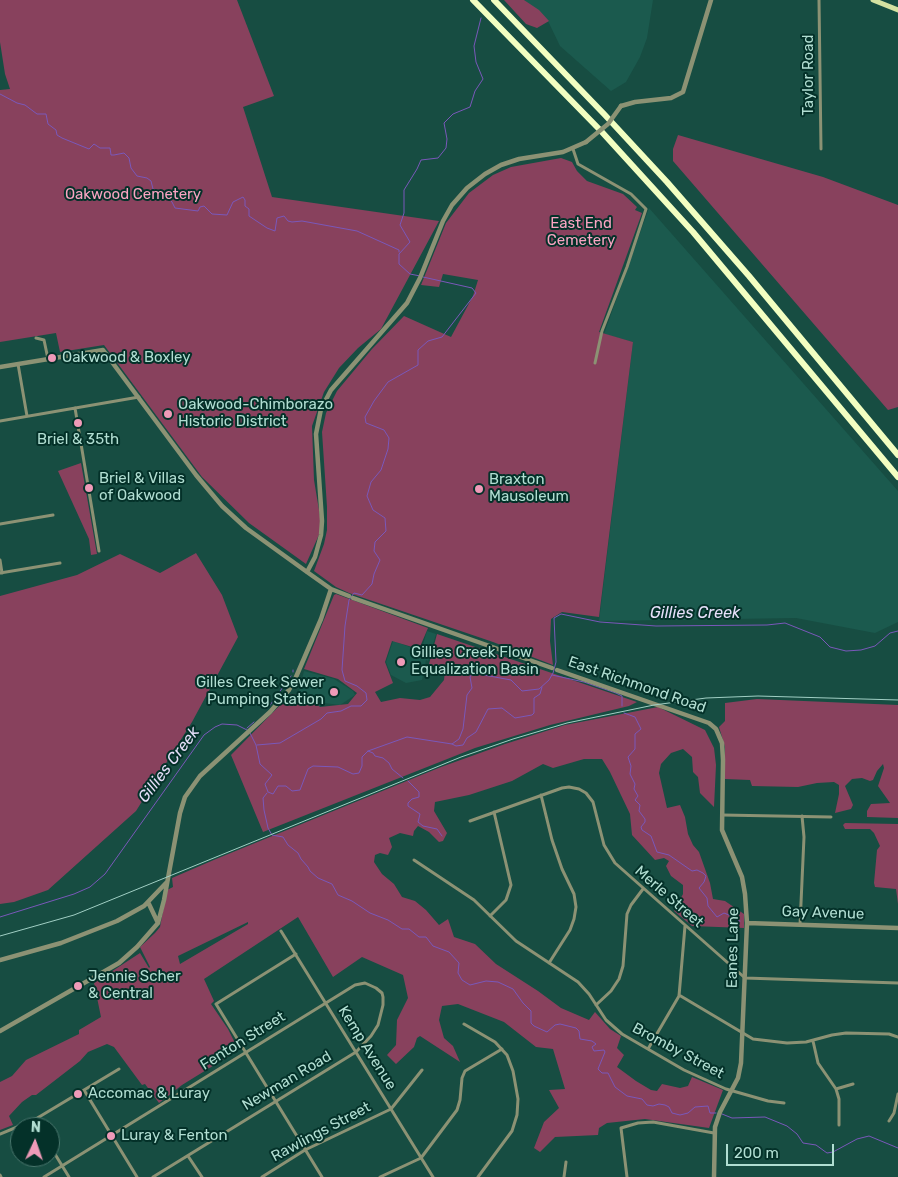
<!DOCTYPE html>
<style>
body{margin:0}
#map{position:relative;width:898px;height:1177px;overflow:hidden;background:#174d42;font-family:Rubik,sans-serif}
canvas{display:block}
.north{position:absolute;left:10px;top:1117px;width:50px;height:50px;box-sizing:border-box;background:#043129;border:1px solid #49766d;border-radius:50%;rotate:3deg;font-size:14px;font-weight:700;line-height:20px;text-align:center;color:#b1ded2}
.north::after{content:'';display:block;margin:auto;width:18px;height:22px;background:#ef9ab8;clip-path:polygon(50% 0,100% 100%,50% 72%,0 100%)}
.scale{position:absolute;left:726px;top:1144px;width:108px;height:22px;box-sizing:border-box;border:2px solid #b1ded2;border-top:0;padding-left:6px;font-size:15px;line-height:18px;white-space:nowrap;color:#b1ded2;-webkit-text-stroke:4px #043129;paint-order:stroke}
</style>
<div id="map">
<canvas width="898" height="1177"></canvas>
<div class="north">N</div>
<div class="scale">200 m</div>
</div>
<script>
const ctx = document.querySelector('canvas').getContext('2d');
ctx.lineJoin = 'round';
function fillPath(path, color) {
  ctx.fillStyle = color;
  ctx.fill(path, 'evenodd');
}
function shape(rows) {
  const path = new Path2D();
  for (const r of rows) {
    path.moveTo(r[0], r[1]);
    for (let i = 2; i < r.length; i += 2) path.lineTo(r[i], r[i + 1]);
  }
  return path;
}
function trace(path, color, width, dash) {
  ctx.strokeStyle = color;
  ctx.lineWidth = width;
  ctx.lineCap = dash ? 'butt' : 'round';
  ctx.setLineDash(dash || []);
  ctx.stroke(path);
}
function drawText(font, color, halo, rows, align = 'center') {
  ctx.font = font + ' Rubik,sans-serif';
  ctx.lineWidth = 4;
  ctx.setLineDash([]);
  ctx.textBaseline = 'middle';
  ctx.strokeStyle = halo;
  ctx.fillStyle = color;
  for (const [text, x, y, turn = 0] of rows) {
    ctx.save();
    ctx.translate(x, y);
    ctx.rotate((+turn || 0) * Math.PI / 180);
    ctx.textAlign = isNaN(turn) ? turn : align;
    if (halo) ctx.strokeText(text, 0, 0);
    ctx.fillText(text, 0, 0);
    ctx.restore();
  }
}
const built = shape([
 [524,0,653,0,647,38,640,57,626,82,611,91,560,46,548,21],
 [649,208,898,491,898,622,875,633,796,618,599,621,633,342,604,334],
 [427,631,436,634,428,661,426,660,422,680,406,683,391,675,386,662,393,641,421,651],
 [304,671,334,679,353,691,355,695,340,705,324,703,320,706,307,697,298,695]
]);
const green = shape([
 [0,0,237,0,274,96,243,107,272,197,439,221,381,329,358,348,339,368,324,392,312,426,314,480,322,528,306,564,249,523,202,477,104,345,60,352,56,333,0,342,0,90,10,89,5,74,0,42],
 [504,0,524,0,539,10,549,21,537,28,526,24],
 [678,135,823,177,898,205,898,407,888,410,673,161,673,149],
 [561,158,572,162,577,171,587,181,623,194,637,207,635,210,642,213,599,332,633,342,599,617,562,612,551,619,550,641,553,665,493,642,349,593,336,587,314,571,324,544,327,530,327,507,322,432,326,413,337,391,372,349,404,316,451,337,473,296,478,280,443,274,439,287,421,285,446,223,469,193,493,175,511,167],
 [81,463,97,554,91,555,89,539,58,471],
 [196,553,222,595,238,637,192,722,136,811,48,890,14,902,0,904,0,596,77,575,120,554,160,573],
 [336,594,428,628,419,649,392,641,385,662,393,683,375,692,381,702,400,698,420,700,430,697,444,680,445,670,429,664,437,634,637,702,629,706,550,725,475,748,263,832,231,755,291,694,310,697,320,707,348,704,357,693,338,679,304,669,334,595],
 [757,699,898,705,898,818,867,817,867,811,871,804,890,803,878,786,884,768,883,764,877,771,873,780,870,781,862,778,852,779,845,786,853,805,851,809,835,813,839,794,839,785,834,782,817,783,798,787,752,786,750,780,725,779,725,747,719,727,725,721,725,703],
 [658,707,705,730,714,748,716,765,714,807,700,793,698,777,693,772,692,757,683,749,671,753,661,764,659,773,667,808,680,805,685,817,688,834,693,845,699,852,710,883,713,899,725,901,744,914,744,928,692,926,674,911,683,894,683,885,671,876,666,866,669,861,664,858,655,860,632,835,630,814,610,772,602,759,584,759,553,768,543,764,512,781,469,795,435,802,434,811,447,833,443,841,439,842,429,832,418,826,414,831,413,836,400,833,389,838,392,847,388,855,380,853,375,855,374,862,382,874,394,884,402,897,415,901,426,910,439,925,448,919,454,937,475,944,496,964,538,991,561,1008,589,1020,595,1012,610,1029,621,1036,617,1048,624,1055,617,1067,636,1081,651,1090,657,1091,662,1084,680,1088,688,1086,692,1077,723,1090,709,1128,645,1119,607,1123,599,1128,598,1135,555,1137,540,1152,534,1148,544,1122,559,1108,549,1090,565,1089,553,1049,536,1047,504,1022,458,1004,442,1006,439,1020,444,1038,453,1046,460,1062,420,1036,417,1038,414,1047,396,1064,387,1055,396,1045,397,1020,408,998,403,975,362,957,333,977,298,917,204,979,214,1001,211,1004,228,1029,238,1049,237,1051,182,1085,159,1103,145,1084,142,1085,114,1047,107,1044,88,1052,80,1061,36,1095,32,1095,22,1102,9,1116,13,1125,0,1130,0,1082,12,1076,26,1060,79,1034,79,1030,101,1017,94,983,140,953,149,968,150,967,140,947,155,933,160,927,167,890,173,887,172,878,216,859,441,767,505,744,565,725],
 [248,922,248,924,180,964,178,956],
 [845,823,898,824,898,904,896,889,875,887,874,883,877,850,880,846,874,833,870,829,845,829,843,825]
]);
const stream = shape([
 [0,94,17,103,25,105,37,114,46,114,48,124,56,130,57,135,62,138,89,149,94,144,100,148,110,148,111,155,114,155,124,153,129,158,131,168,137,176,147,178,151,181,153,189,166,196,172,202,175,208,198,211,200,207,204,206,212,214,227,215,233,202,243,197,245,200,245,206,249,209,249,216,267,228,275,231,277,218,284,216,288,221,292,222,302,221,357,231,399,250,399,252],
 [420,276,410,274,399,264,399,254,410,242,400,225,404,213,404,190,417,169,421,160,438,158,446,148,447,139,444,123,453,114,470,107,475,91,483,79,476,62,474,46,481,18],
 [293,672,293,670],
 [552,675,584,682,616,693,622,696,622,706],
 [268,708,291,676],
 [624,713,635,717,641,729,635,734,635,749,628,757,631,766,630,774,635,784,634,789,638,796,635,800,640,805,639,811,645,819,645,822,641,827,642,830,651,836,657,852,669,855,692,871,697,870,703,873,706,876,704,882,699,888,707,898,708,906,717,917,724,913,729,915,733,919,740,921],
 [247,728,254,722],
 [250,733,256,745,260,764,272,775,265,784,268,792,273,794,278,786,286,786,292,791,300,790,308,769,313,766,338,767,353,774,359,773,362,766,362,757,368,751,407,737,452,744,459,739,463,729,467,695,472,688,470,677,474,672,479,671,484,675,511,680,522,691,539,689,549,680,553,673,556,662,554,618,561,614,600,622,656,626,767,625,785,623,820,637,830,647,846,651,861,650,875,646,890,633,898,631],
 [452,744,456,746,463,745,467,738,476,732,488,709,502,708,515,718,532,715,534,713,534,698,540,694,542,687],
 [257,745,280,743,321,719,327,713,341,711,351,706,361,706,367,700,366,693,357,686,345,681,342,670,345,626,349,600,354,593,362,595,372,584,374,574,380,560,374,551,375,542,386,531,385,518,373,510,367,496,371,482,381,470,388,449,389,438,384,430,366,423,365,417,374,401,388,382,418,365,418,350,428,341,442,337,476,293,472,288,423,277],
 [368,751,373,753,375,756,383,758,389,763,392,769,403,778],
 [408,781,419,792,419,797,412,799,408,803,408,806,420,814,418,822,423,826,437,829,442,836],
 [267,793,263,798,264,810,268,828,272,835,283,837,288,845,298,853,301,859,308,867,310,871,318,878,332,884,338,895,352,901,370,913,388,920,402,929,409,929,419,937,426,937,433,946,449,952,459,963,458,973,462,980,470,985,486,981,498,982,513,989,523,1003,531,1011,531,1023,534,1026,547,1032,555,1025,560,1024,576,1028,579,1031,580,1039,592,1041,596,1044,592,1047,594,1051,604,1050,605,1052,598,1069,602,1073,608,1073,615,1087,627,1096,642,1099,647,1105,653,1106,659,1104,665,1105,669,1107,672,1113,680,1115,688,1113,695,1107,708,1106,710,1113,716,1113],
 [0,917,74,894,90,887,105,874,204,735,215,727,222,724,237,725,247,730],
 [722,1114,732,1118,765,1117,787,1126,797,1134,803,1143,816,1145,827,1153,833,1152,857,1139,869,1136,898,1148]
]);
const minor = shape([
 [819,0,821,149],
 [573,149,578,164,631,194,646,209,627,267,602,331,595,363],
 [36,338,44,340,48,359],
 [18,364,27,416],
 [75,408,99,551],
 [0,421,139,397],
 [0,524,53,515],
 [0,560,2,573],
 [0,573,60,563],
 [541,795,552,840,562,869,574,894,576,907,574,919,570,930,549,963],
 [722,815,831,817],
 [470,821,562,788,569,787,579,789,586,793,593,802,604,845,615,863,745,978,898,983],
 [414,860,474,900,516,941,578,982,589,994,606,1020,622,1034,684,1070,726,1089,768,1101,784,1103],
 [490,916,506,900,511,885,494,812],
 [800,925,804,837,802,816],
 [281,931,433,1177],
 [296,954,216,1004,322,1177],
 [679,995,753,1039,787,1043,806,1042,832,1035,846,1033,889,1034,898,1037],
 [596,1005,611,991,619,979,623,966,627,914,631,905,643,889],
 [464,1024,495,1042,507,1055,513,1071,518,1099,517,1115,512,1131,478,1177],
 [813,1041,818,1063,836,1089,839,1099,839,1125],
 [648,1049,679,996,685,926],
 [836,1089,853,1084],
 [84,1090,137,1177],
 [34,1120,38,1127],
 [889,1121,894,1113,898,1094],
 [0,1134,34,1120,119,1069],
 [50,1146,69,1177],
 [188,1156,202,1177],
 [0,1175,1,1177],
 [44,1177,355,985,365,983,376,988,382,993,383,997,383,1005,378,1025,371,1036,356,1052,153,1177],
 [262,1177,305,1150,391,1109,422,1070],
 [380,1177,421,1158,457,1110,460,1100,462,1078,465,1071,502,1049],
 [564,1177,566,1162],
 [627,1177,621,1128,638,1123,653,1122,714,1133]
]);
const tertiary = shape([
 [621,106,635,102,671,98,683,92,711,0],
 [0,367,103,350,196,475,222,506,246,528,307,572,331,589,349,596],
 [307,572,315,557,321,535,322,521,316,434,321,409,331,390,407,303,420,278,443,221,452,205,467,188,485,174,501,165,519,159,563,152,586,142],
 [353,598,552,668],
 [557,670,709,723,716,729,722,743,723,760,722,830,742,877,745,894,747,923,741,1063,738,1078,720,1112,715,1127,714,1177],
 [148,902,158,923],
 [747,923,898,928],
 [0,960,61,943,117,921,144,906,166,883],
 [0,1031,119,963,137,947,158,923,164,900,180,813,185,797,200,776,270,712,289,690,296,677,321,619,331,589]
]);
const primary = shape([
 [873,0,898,10]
]);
const motorway = shape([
 [473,0,601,131,693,232,898,477],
 [494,0,604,114,667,182,749,276,898,455]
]);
const rail = shape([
 [0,936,74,915,461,757,513,739,567,723,654,705,706,698,758,696,898,700]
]);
const tertiaryBridge = shape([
 [586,142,608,124,621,106]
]);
const markers = [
 [52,358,5,"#ef9ab8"],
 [168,414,5,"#ef9ab8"],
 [78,423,5,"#ef9ab8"],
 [89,488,5,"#ef9ab8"],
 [479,489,5,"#ef9ab8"],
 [401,662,5,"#ef9ab8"],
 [334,692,5,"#ef9ab8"],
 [78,986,5,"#ef9ab8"],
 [78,1094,5,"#ef9ab8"],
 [111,1136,5,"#ef9ab8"]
];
const streetNames = [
 ["Taylor Road",809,75,-90],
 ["East Richmond Road",637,685,19],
 ["Merle Street",669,897,41],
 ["Gay Avenue",823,913,2],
 ["Eanes Lane",733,948,-89],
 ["Fenton Street",243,1041,-32],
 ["Kemp Avenue",367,1048,58],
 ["Bromby Street",678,1051,28],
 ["Newman Road",287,1081,-31],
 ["Rawlings Street",321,1132,-28]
];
const parkNames = [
 ["Oakwood Cemetery",133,195],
 ["East End",581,224],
 ["Cemetery",581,241]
];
const poiNames = [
 ["Oakwood & Boxley",62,358],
 ["Oakwood-Chimborazo",178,405],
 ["Historic District",178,422],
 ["Briel & 35th",78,440,"center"],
 ["Briel & Villas",99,479],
 ["of Oakwood",99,496],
 ["Braxton",489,480],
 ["Mausoleum",489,497],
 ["Gillies Creek Flow",411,653],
 ["Equalization Basin",411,670],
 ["Gilles Creek Sewer",324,683,"right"],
 ["Pumping Station",324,700,"right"],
 ["Jennie Scher",88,977],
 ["& Central",88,994],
 ["Accomac & Luray",88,1094],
 ["Luray & Fenton",121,1136]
];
const waterNames = [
 ["Gillies Creek",695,613],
 ["Gillies Creek",169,765,-53]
];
fillPath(built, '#1b5a4e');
fillPath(green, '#88415d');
trace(stream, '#7a58ba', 1);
trace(minor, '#8c9274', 3);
trace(tertiary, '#8c9274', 4.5);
trace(primary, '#d4e1a1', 5);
trace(motorway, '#f2fec1', 6);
trace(rail, '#a1cfc4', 1);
trace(tertiaryBridge, '#8c9274', 4.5);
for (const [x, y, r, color] of markers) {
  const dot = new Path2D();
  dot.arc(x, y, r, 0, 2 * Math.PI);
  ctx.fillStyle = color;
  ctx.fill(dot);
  trace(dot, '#043129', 2);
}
drawText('15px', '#b1ded2', '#043129', streetNames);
drawText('15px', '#faa4c2', '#043129', parkNames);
drawText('15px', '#b1ded2', '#043129', poiNames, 'left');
drawText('italic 16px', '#e5dff9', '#043129', waterNames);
</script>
